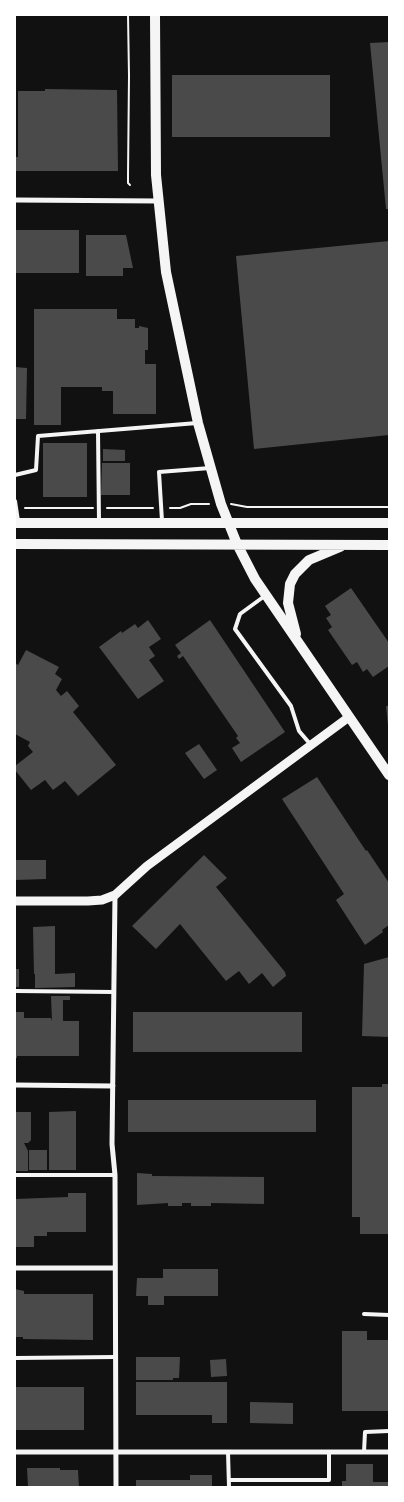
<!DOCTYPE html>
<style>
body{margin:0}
#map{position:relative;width:404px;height:1502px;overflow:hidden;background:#111;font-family:"Noto Sans",sans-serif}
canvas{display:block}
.frame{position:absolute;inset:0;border:16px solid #fff;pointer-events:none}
</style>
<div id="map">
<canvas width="404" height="1502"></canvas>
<div class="frame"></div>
</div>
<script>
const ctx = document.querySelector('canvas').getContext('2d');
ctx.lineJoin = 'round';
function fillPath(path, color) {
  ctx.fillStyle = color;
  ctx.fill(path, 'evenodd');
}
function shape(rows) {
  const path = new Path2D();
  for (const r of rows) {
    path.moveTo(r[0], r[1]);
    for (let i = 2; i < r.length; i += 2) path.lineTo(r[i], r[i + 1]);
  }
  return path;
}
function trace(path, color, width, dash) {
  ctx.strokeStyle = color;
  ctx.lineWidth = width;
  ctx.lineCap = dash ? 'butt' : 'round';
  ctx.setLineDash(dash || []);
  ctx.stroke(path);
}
const building = shape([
 [389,42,389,209,386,209,370,43],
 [172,75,330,75,330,137,172,137],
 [45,89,117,90,118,171,15,171,15,157,18,157,18,91,45,91],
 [15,230,79,230,79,273,15,273],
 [86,235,126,235,133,268,123,268,123,276,86,276],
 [389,241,389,435,254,449,236,256],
 [34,309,117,309,117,319,135,319,135,328,139,328,139,326,148,328,148,350,145,350,145,364,156,364,156,414,113,414,113,391,102,391,102,387,61,387,61,425,34,425],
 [15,367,27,368,26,419,15,419],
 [43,443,87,443,87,497,43,497],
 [103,449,125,450,125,461,103,461],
 [102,463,130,463,130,495,101,495],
 [351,588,389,643,389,666,373,677,367,669,363,672,357,662,352,665,328,630,332,627,326,618,331,615,325,606],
 [148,620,161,639,149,647,155,656,149,660,164,681,138,699,99,647,121,631,122,633,135,624,138,628],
 [210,620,285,732,241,762,232,748,240,743,236,738,238,736,183,656,179,659,177,656,181,653,175,645],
 [26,650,59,667,55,674,62,679,56,690,61,696,67,691,79,706,73,712,116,765,78,796,65,781,53,790,45,780,31,790,15,770,15,766,33,752,28,746,30,742,15,734,15,663,18,665],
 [386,706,389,706,389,725,388,725],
 [199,744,217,770,204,779,185,753],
 [317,777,366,851,367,850,389,883,389,925,382,930,383,932,365,945,336,900,344,894,282,799],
 [204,855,227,878,216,887,285,972,286,976,273,987,262,973,249,984,239,971,226,981,180,924,156,949,132,926],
 [15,860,46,860,46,879,15,880],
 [55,926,55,974,75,973,75,987,35,988,35,974,34,974,33,927],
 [389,957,389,1037,362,1036,364,964],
 [15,969,19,969,19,987,15,987],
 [51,996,70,996,70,1000,63,1000,63,1021,79,1021,79,1056,17,1056,17,1058,15,1058,15,1012,24,1012,24,1018,51,1018,52,1021],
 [133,1012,302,1012,302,1052,133,1052],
 [382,1084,389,1084,389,1234,360,1234,360,1217,352,1217,352,1087,382,1087],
 [128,1100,316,1100,316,1132,128,1132],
 [76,1111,76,1170,49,1170,49,1112],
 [15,1112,31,1112,31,1140,28,1143,24,1143,28,1151,28,1171,15,1171],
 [29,1150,47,1150,47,1170,29,1170],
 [137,1173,152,1174,152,1176,264,1177,264,1204,211,1203,211,1206,191,1206,191,1203,182,1203,182,1206,168,1206,168,1203,137,1205],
 [68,1193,86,1193,86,1232,47,1232,47,1236,34,1236,34,1247,15,1247,15,1199,68,1197],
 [163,1269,218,1269,218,1296,164,1296,164,1305,148,1305,148,1296,136,1296,137,1278,163,1278],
 [15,1289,24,1291,24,1294,93,1294,93,1340,23,1339,23,1337,15,1337],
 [342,1331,367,1331,367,1340,389,1340,389,1411,342,1411],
 [136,1357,180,1357,179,1378,173,1378,173,1380,136,1380],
 [226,1359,227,1376,211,1377,210,1360],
 [136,1382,227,1382,227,1423,212,1423,212,1415,136,1415],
 [15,1387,84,1387,84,1430,15,1430],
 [250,1402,293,1403,293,1424,250,1423],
 [346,1464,373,1464,373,1482,389,1482,389,1487,342,1487,342,1481,346,1481],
 [27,1468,60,1468,60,1470,78,1470,79,1487,28,1487],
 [190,1475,212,1475,212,1487,136,1487,136,1480,190,1480]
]);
const path = shape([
 [128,15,129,76,128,175,128,183,130,185],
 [231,504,247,507,389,507],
 [25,508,93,508],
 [107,508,153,508],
 [170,508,180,508,191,504,209,504]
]);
const service = shape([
 [98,431,99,522],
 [15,475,36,470,38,436,197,423],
 [15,501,18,521],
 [162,521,159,472,210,468],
 [266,595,240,614,235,629,291,706,299,731,311,745],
 [15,991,114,992],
 [15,1175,115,1175],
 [364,1314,389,1315],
 [15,1358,115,1357],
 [228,1452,229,1487],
 [364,1452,365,1432,389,1431],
 [229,1480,329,1480,329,1452]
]);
const minor = shape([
 [15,200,158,201],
 [115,895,112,1144,115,1175,116,1487],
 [15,1085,113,1086],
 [15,1268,115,1268],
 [15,1452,389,1452]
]);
const tertiary = shape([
 [15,901,88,901,102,900,115,895,147,866,349,717]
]);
const secondary = shape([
 [155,15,156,175,166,272,198,423,221,504,237,544,255,579,389,775],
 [15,523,389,523],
 [15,544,389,545],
 [296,634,288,603,290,584,295,574,309,560,340,547]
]);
fillPath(building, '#4a4a4a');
trace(path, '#f5f5f5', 2);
trace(service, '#f5f5f5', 4);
trace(minor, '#f5f5f5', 5);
trace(tertiary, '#f5f5f5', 9);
trace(secondary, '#f5f5f5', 10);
</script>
